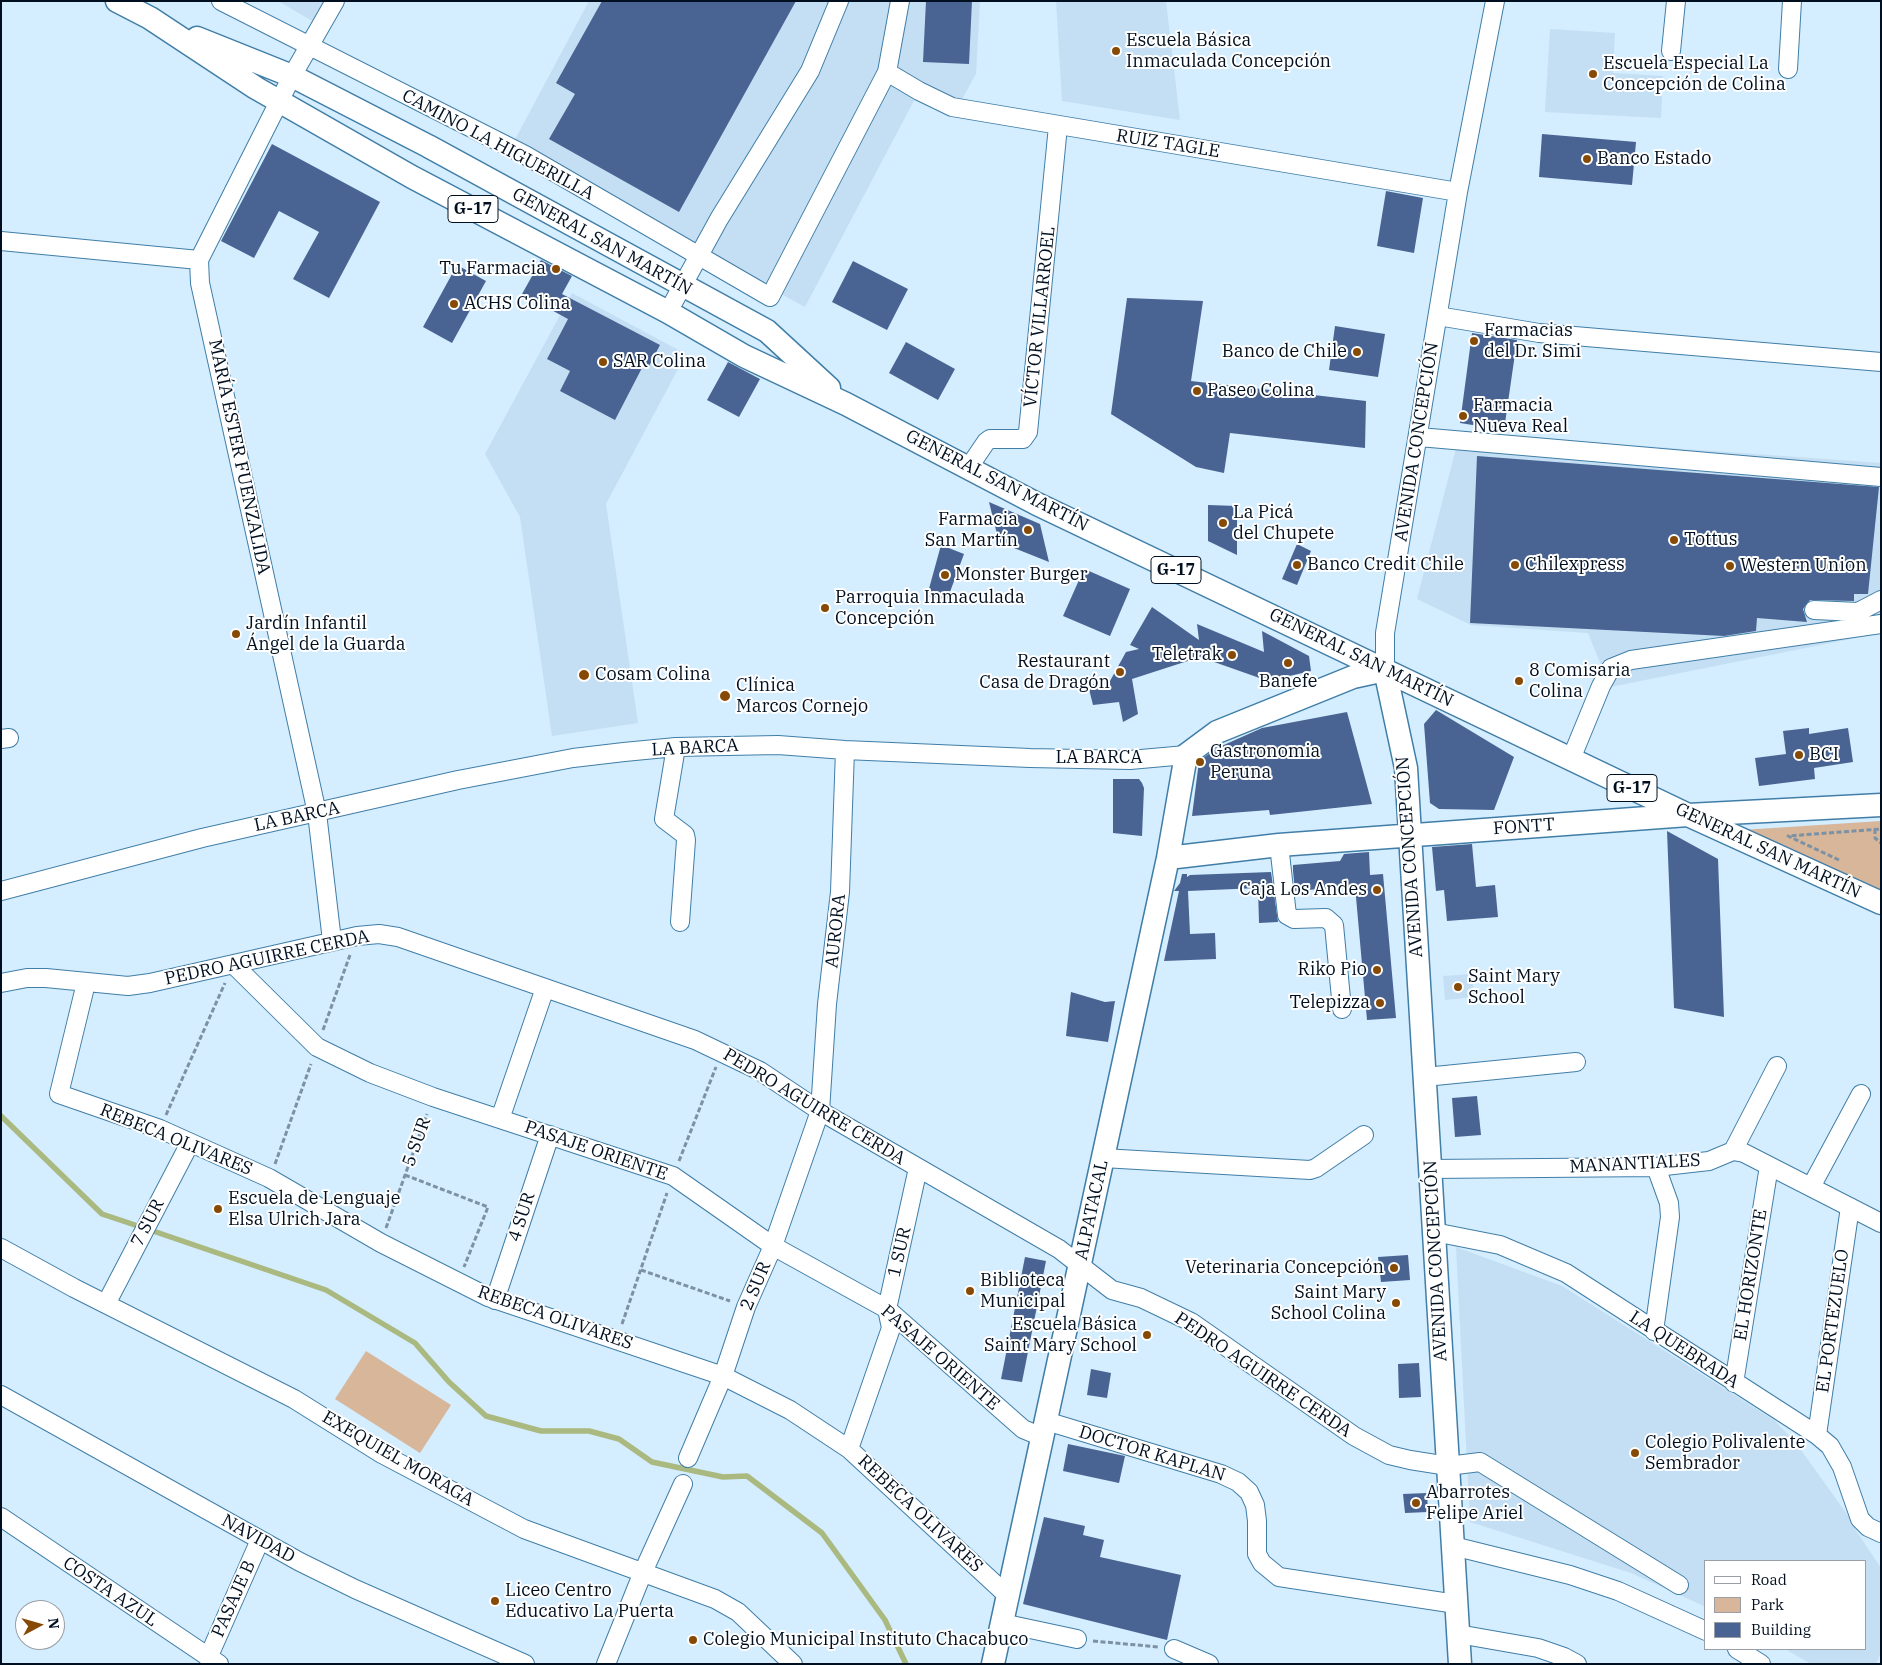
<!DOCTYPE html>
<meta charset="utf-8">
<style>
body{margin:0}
#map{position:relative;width:1882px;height:1665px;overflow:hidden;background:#d4edff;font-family:"IBM Plex Serif",serif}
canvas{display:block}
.frame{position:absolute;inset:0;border:2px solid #000f1f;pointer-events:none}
.legend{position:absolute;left:1704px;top:1560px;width:162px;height:90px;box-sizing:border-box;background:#fff;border:1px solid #999fa5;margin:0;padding:6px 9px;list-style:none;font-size:15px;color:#000f1f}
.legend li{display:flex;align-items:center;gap:10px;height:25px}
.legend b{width:25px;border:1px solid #999fa5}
.north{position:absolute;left:15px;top:1600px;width:50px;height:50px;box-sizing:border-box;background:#fff;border:1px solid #999fa5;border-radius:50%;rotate:84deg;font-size:14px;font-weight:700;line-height:20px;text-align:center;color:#000f1f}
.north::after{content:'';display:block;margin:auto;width:18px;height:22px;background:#864a05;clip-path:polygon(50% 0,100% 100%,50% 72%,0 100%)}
</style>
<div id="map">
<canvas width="1882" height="1665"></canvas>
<div class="frame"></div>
<ul class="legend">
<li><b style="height:6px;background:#fff"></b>Road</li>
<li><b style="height:14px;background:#d8b69a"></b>Park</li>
<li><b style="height:14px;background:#496492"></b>Building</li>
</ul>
<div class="north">N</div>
</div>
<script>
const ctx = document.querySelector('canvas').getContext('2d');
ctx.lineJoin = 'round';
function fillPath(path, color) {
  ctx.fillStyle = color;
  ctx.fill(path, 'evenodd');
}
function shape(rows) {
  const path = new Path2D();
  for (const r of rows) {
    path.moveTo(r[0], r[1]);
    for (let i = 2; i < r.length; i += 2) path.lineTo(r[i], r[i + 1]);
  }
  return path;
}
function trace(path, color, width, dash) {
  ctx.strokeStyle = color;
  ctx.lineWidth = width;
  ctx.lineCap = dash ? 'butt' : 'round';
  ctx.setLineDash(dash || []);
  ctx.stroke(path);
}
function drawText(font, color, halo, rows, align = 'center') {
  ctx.font = font + ' "IBM Plex Serif",serif';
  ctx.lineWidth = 4;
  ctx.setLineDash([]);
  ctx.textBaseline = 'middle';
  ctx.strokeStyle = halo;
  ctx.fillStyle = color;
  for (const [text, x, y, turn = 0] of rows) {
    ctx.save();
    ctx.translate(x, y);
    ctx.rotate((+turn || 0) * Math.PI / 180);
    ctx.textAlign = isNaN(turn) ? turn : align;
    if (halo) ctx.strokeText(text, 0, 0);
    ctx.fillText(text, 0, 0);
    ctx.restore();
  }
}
const built = shape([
 [278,1,325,1,314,22],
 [589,1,980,1,976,74,952,117,918,93,805,307,511,147],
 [1056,1,1166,1,1180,120,1062,101],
 [1550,29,1615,33,1613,73,1663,76,1661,118,1545,112],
 [572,293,686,354,606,504,638,723,552,736,520,517,485,454],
 [1460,433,1881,463,1881,633,1610,687,1588,633,1471,625,1417,599],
 [1472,974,1474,997,1445,1000,1443,976],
 [1456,1247,1562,1286,1774,1420,1796,1443,1849,1517,1857,1532,1881,1568,1881,1653,1876,1664,1811,1664,1785,1649,1866,1649,1866,1561,1706,1561,1706,1607,1631,1573,1470,1522]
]);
const green = shape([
 [1881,821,1881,895,1742,830],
 [366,1351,451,1405,420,1453,335,1399]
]);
const stream = shape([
 [1,1116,102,1214,135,1225],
 [156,1232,326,1290,415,1343,449,1382,486,1416,541,1431,589,1431,619,1439,652,1462,723,1477,747,1476,822,1533,885,1620,906,1664]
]);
const building = shape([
 [602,1,796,1,679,212,549,139,575,94,556,83],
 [926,1,972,1,969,64,923,62],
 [1542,134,1636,142,1632,185,1539,177],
 [272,144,380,202,329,298,293,279,319,232,279,211,254,258,221,241],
 [1386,191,1423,198,1414,253,1377,246],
 [541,260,572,276,562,294,660,345,648,368,643,366,615,420,560,391,570,371,547,359,568,319,522,294],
 [853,261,908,289,887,330,832,302],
 [457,265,486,281,452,343,423,327],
 [1127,298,1203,301,1191,381,1366,401,1365,448,1230,433,1224,473,1196,467,1111,414],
 [1335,326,1385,334,1378,377,1329,370],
 [1472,333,1517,340,1504,430,1460,423],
 [906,342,955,369,938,400,889,373],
 [728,362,760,379,739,417,707,400],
 [1477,456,1879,487,1868,594,1854,594,1854,601,1810,600,1803,609,1807,622,1757,618,1756,631,1724,636,1470,623],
 [989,502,1040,524,1049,562,999,542],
 [1208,505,1237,506,1237,555,1208,541],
 [1297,544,1311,551,1297,585,1282,579],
 [941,545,964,554,947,600,927,596],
 [1083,571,1089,571,1130,589,1110,636,1063,616],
 [1152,607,1199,640,1197,624,1264,652,1262,631,1309,656,1311,671,1268,681,1200,657,1132,679,1138,714,1123,722,1119,702,1093,705,1087,681,1105,690,1126,652,1139,649,1130,645],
 [1436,710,1514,757,1494,810,1439,809,1430,803,1424,724],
 [1347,712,1372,804,1270,815,1269,810,1192,816,1199,761,1217,748,1262,728],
 [1809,728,1809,734,1848,728,1853,762,1814,768,1815,779,1759,786,1755,758,1786,754,1783,731],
 [1113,779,1139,779,1142,783,1144,788,1142,836,1113,833],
 [1667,831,1718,859,1724,1017,1674,1008],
 [1472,844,1476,887,1495,885,1498,917,1447,921,1444,890,1436,891,1432,847],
 [1369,852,1370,875,1383,874,1396,1018,1367,1020,1355,886,1295,891,1293,871,1293,865,1340,861,1344,854],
 [1271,872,1278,922,1259,923,1258,888,1188,891,1190,934,1215,933,1216,959,1164,961,1179,891,1174,891,1180,883,1182,874,1187,874,1187,877,1190,875],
 [1071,992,1105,1002,1115,1001,1108,1042,1066,1036],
 [1477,1096,1481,1135,1455,1137,1452,1098],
 [1408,1255,1410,1280,1381,1282,1378,1257],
 [1025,1257,1046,1261,1022,1382,1001,1379],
 [1419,1363,1421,1397,1399,1398,1398,1364],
 [1091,1369,1111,1373,1107,1398,1087,1395],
 [1068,1444,1125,1456,1119,1483,1063,1471],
 [1427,1493,1428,1512,1405,1513,1403,1494],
 [1044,1517,1085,1526,1083,1535,1104,1540,1100,1557,1181,1575,1167,1640,1023,1604]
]);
const path = shape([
 [1875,829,1875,838,1881,843],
 [1839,860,1788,836,1881,829],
 [323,1030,350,955],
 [166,1115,225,983],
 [679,1161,716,1067],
 [275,1164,311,1064],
 [405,1175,488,1207,464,1267],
 [386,1228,427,1114],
 [641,1270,730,1301],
 [622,1324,667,1193],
 [1093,1641,1159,1647]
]);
const minor = shape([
 [221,1,525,155,770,297,887,72,900,1],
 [1671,51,1676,1],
 [1788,69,1792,1],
 [887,72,919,91,952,107,1458,192],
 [1,241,199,260],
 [668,312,719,219,810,71,839,1],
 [1438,316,1539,333,1881,362],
 [1419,437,1881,477],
 [969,467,986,442,990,439,1023,439,1028,432,1058,126],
 [1814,610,1858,612,1881,600],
 [1385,670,1385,633,1458,192,1495,1],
 [1,739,9,738],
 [676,747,664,819,685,835,686,840,680,922],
 [1571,759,1601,686,1611,668,1631,660,1881,624],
 [1279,845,1287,915,1294,919,1326,918,1334,925,1342,1009],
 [1,891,202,838,458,780,573,758,624,752,676,747,778,745,845,750,1030,758,1130,760,1186,755],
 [332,941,317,813,200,283,199,260,292,76,335,1],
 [233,964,317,1047,370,1073,433,1097,673,1176,773,1246,887,1309,1023,1429,1042,1437],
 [1,983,27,978,46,978,128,986,150,983,357,936,379,934,398,937,695,1040,760,1071,820,1111,1059,1249,1112,1290,1141,1298,1191,1322,1354,1436,1389,1455,1410,1460,1448,1466,1480,1462,1679,1585],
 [86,983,59,1094,160,1129,269,1178,381,1243,488,1297,723,1376,790,1410,849,1449,1008,1596],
 [1425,1077,1576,1062],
 [500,1119,545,988],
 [1733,1151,1777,1066],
 [1103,1158,1310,1170,1316,1168,1364,1135],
 [1430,1169,1656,1167,1709,1161,1733,1151,1744,1153,1881,1223],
 [1811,1187,1861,1094],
 [1434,1232,1500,1245,1566,1273,1817,1435,1830,1446,1842,1467,1860,1519,1868,1527,1881,1533],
 [1,1248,74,1288,294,1399,382,1454,524,1529,715,1599,738,1612,793,1664],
 [495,1300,550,1135],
 [106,1304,190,1143],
 [1654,1331,1670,1217,1669,1203,1656,1167],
 [1734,1383,1769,1166],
 [1,1395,300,1562,355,1589,525,1664],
 [1046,1421,1221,1474,1238,1482,1249,1492,1255,1505,1257,1521,1257,1554,1262,1563,1279,1577,1456,1604],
 [1817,1435,1850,1207],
 [849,1449,891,1328,887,1309,918,1168],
 [688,1458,723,1376,746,1307,773,1246,820,1111,827,1004,840,892,845,750],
 [1,1517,219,1664],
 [1453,1546,1570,1575,1618,1591,1706,1631],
 [1002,1623,1077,1639],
 [1458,1634,1538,1648,1564,1657,1577,1664],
 [1174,1649,1209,1664],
 [1737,1649,1761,1664],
 [208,1658,260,1540],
 [606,1664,643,1572,683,1484]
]);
const major = shape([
 [117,1,150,18,256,88,412,177,668,312,744,356,846,404,1037,504,1688,815,1881,903],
 [197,38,292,76,329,95,428,146,767,331,829,388],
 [1385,670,1406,768,1460,1664],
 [1168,858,1279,845,1688,815,1881,805],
 [993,1664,1168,858,1186,755,1217,732,1353,677,1385,670]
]);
const markers = [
 [1116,51,5,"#864a05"],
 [1593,74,5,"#864a05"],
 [1587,159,5,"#864a05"],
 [556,269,5,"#864a05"],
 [454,304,5,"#864a05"],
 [1474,341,5,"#864a05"],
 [1357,352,5,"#864a05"],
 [603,362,5,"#864a05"],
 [1197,391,5,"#864a05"],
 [1463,416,5,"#864a05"],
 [1223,523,5,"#864a05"],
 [1028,530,5,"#864a05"],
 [1674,540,5,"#864a05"],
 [1297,565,5,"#864a05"],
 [1515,565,5,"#864a05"],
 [1730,566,5,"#864a05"],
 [945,575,5,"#864a05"],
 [825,608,5,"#864a05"],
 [236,634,5,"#864a05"],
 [1232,655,5,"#864a05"],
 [1288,663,5,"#864a05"],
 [1120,672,5,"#864a05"],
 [584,675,6,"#864a05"],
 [1519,681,5,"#864a05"],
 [725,696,6,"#864a05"],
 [1799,755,5,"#864a05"],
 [1200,762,5,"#864a05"],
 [1377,890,5,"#864a05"],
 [1377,970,5,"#864a05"],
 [1458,987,5,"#864a05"],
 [1380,1003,5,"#864a05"],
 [218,1209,5,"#864a05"],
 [1394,1268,5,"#864a05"],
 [970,1291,5,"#864a05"],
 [1396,1303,5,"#864a05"],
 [1147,1335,5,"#864a05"],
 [1635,1453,5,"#864a05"],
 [1416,1503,5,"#864a05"],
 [495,1601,5,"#864a05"],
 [693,1640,5,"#864a05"]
];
const shields = [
 [473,209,50],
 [1176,570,50],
 [1632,788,50]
];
const shieldNames = [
 ["G-17",473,209],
 ["G-17",1176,570],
 ["G-17",1632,788]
];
const poiNames = [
 ["Escuela Básica",1126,41],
 ["Inmaculada Concepción",1126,62],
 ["Escuela Especial La",1603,64],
 ["Concepción de Colina",1603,85],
 ["Banco Estado",1597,159],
 ["Tu Farmacia",546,269,"right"],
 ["ACHS Colina",464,304],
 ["Farmacias",1484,331],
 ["del Dr. Simi",1484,352],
 ["Banco de Chile",1347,352,"right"],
 ["SAR Colina",613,362],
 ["Paseo Colina",1207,391],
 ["Farmacia",1473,406],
 ["Nueva Real",1473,427],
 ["La Picá",1233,513],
 ["del Chupete",1233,534],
 ["Farmacia",1018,520,"right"],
 ["San Martín",1018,541,"right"],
 ["Tottus",1684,540],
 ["Banco Credit Chile",1307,565],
 ["Chilexpress",1525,565],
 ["Western Union",1740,566],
 ["Monster Burger",955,575],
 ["Parroquia Inmaculada",835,598],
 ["Concepción",835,619],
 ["Jardín Infantil",246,624],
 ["Ángel de la Guarda",246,645],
 ["Teletrak",1222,655,"right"],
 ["Restaurant",1110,662,"right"],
 ["Casa de Dragón",1110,683,"right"],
 ["8 Comisaria",1529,671],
 ["Colina",1529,692],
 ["Cosam Colina",595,675],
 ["Banefe",1288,682,"center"],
 ["Clínica",736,686],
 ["Marcos Cornejo",736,707],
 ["Gastronomia",1210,752],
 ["Peruna",1210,773],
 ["BCI",1809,755],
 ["Caja Los Andes",1367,890,"right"],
 ["Riko Pio",1367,970,"right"],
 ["Saint Mary",1468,977],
 ["School",1468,998],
 ["Telepizza",1370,1003,"right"],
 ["Escuela de Lenguaje",228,1199],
 ["Elsa Ulrich Jara",228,1220],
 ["Veterinaria Concepción",1384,1268,"right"],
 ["Biblioteca",980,1281],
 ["Municipal",980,1302],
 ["Saint Mary",1386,1293,"right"],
 ["School Colina",1386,1314,"right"],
 ["Escuela Básica",1137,1325,"right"],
 ["Saint Mary School",1137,1346,"right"],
 ["Colegio Polivalente",1645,1443],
 ["Sembrador",1645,1464],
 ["Abarrotes",1426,1493],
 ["Felipe Ariel",1426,1514],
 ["Liceo Centro",505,1591],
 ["Educativo La Puerta",505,1612],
 ["Colegio Municipal Instituto Chacabuco",703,1640]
];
const streetNames = [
 ["RUIZ TAGLE",1168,144,9],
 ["CAMINO LA HIGUERILLA",498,145,28],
 ["GENERAL SAN MARTÍN",602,242,29],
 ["VÍCTOR VILLARROEL",1040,317,-84],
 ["AVENIDA CONCEPCIÓN",1417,442,-81],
 ["MARÍA ESTER FUENZALIDA",239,457,78],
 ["GENERAL SAN MARTÍN",997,481,27],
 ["GENERAL SAN MARTÍN",1361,658,26],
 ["LA BARCA",695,748,-3],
 ["LA BARCA",1099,758],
 ["LA BARCA",297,817,-12],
 ["FONTT",1524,827,-4],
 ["GENERAL SAN MARTÍN",1768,851,25],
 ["AVENIDA CONCEPCIÓN",1410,857,-94],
 ["AURORA",836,931,-84],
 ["PEDRO AGUIRRE CERDA",267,958,-12],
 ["PEDRO AGUIRRE CERDA",814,1107,31],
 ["REBECA OLIVARES",176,1140,22],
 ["5 SUR",417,1142,-70],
 ["PASAJE ORIENTE",596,1151,19],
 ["MANANTIALES",1635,1164,-3],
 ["ALPATACAL",1092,1210,-78],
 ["4 SUR",522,1217,-72],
 ["7 SUR",148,1223,-63],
 ["1 SUR",900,1252,-77],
 ["AVENIDA CONCEPCIÓN",1436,1261,-93],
 ["EL HORIZONTE",1751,1275,-81],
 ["2 SUR",756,1286,-67],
 ["REBECA OLIVARES",555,1318,19],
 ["EL PORTEZUELO",1833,1321,-82],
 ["LA QUEBRADA",1684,1350,33],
 ["PASAJE ORIENTE",940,1358,41],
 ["PEDRO AGUIRRE CERDA",1263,1375,34],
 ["DOCTOR KAPLAN",1152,1454,17],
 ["EXEQUIEL MORAGA",398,1459,30],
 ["REBECA OLIVARES",920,1514,43],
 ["NAVIDAD",258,1539,29],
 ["COSTA AZUL",110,1592,34],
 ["PASAJE B",234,1599,-66]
];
fillPath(built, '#c4dff3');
fillPath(green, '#d8b69a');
trace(stream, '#aab97f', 5.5);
fillPath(building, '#496492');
trace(minor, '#407ea7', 20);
trace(major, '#407ea7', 25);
trace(path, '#7c91a3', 3, [5, 2.5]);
trace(minor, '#fff', 18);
trace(major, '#fff', 22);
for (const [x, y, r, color] of markers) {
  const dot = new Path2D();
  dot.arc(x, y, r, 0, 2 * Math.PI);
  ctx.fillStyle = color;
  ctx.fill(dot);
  trace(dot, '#fff', 2);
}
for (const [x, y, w] of shields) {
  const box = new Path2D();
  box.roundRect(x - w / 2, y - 13.5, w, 27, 4);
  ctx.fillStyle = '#fff';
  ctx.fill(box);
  trace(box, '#000f1f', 1);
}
drawText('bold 16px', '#000f1f', null, shieldNames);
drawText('18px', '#000f1f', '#fff', poiNames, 'left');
drawText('18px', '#000f1f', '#fff', streetNames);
</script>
